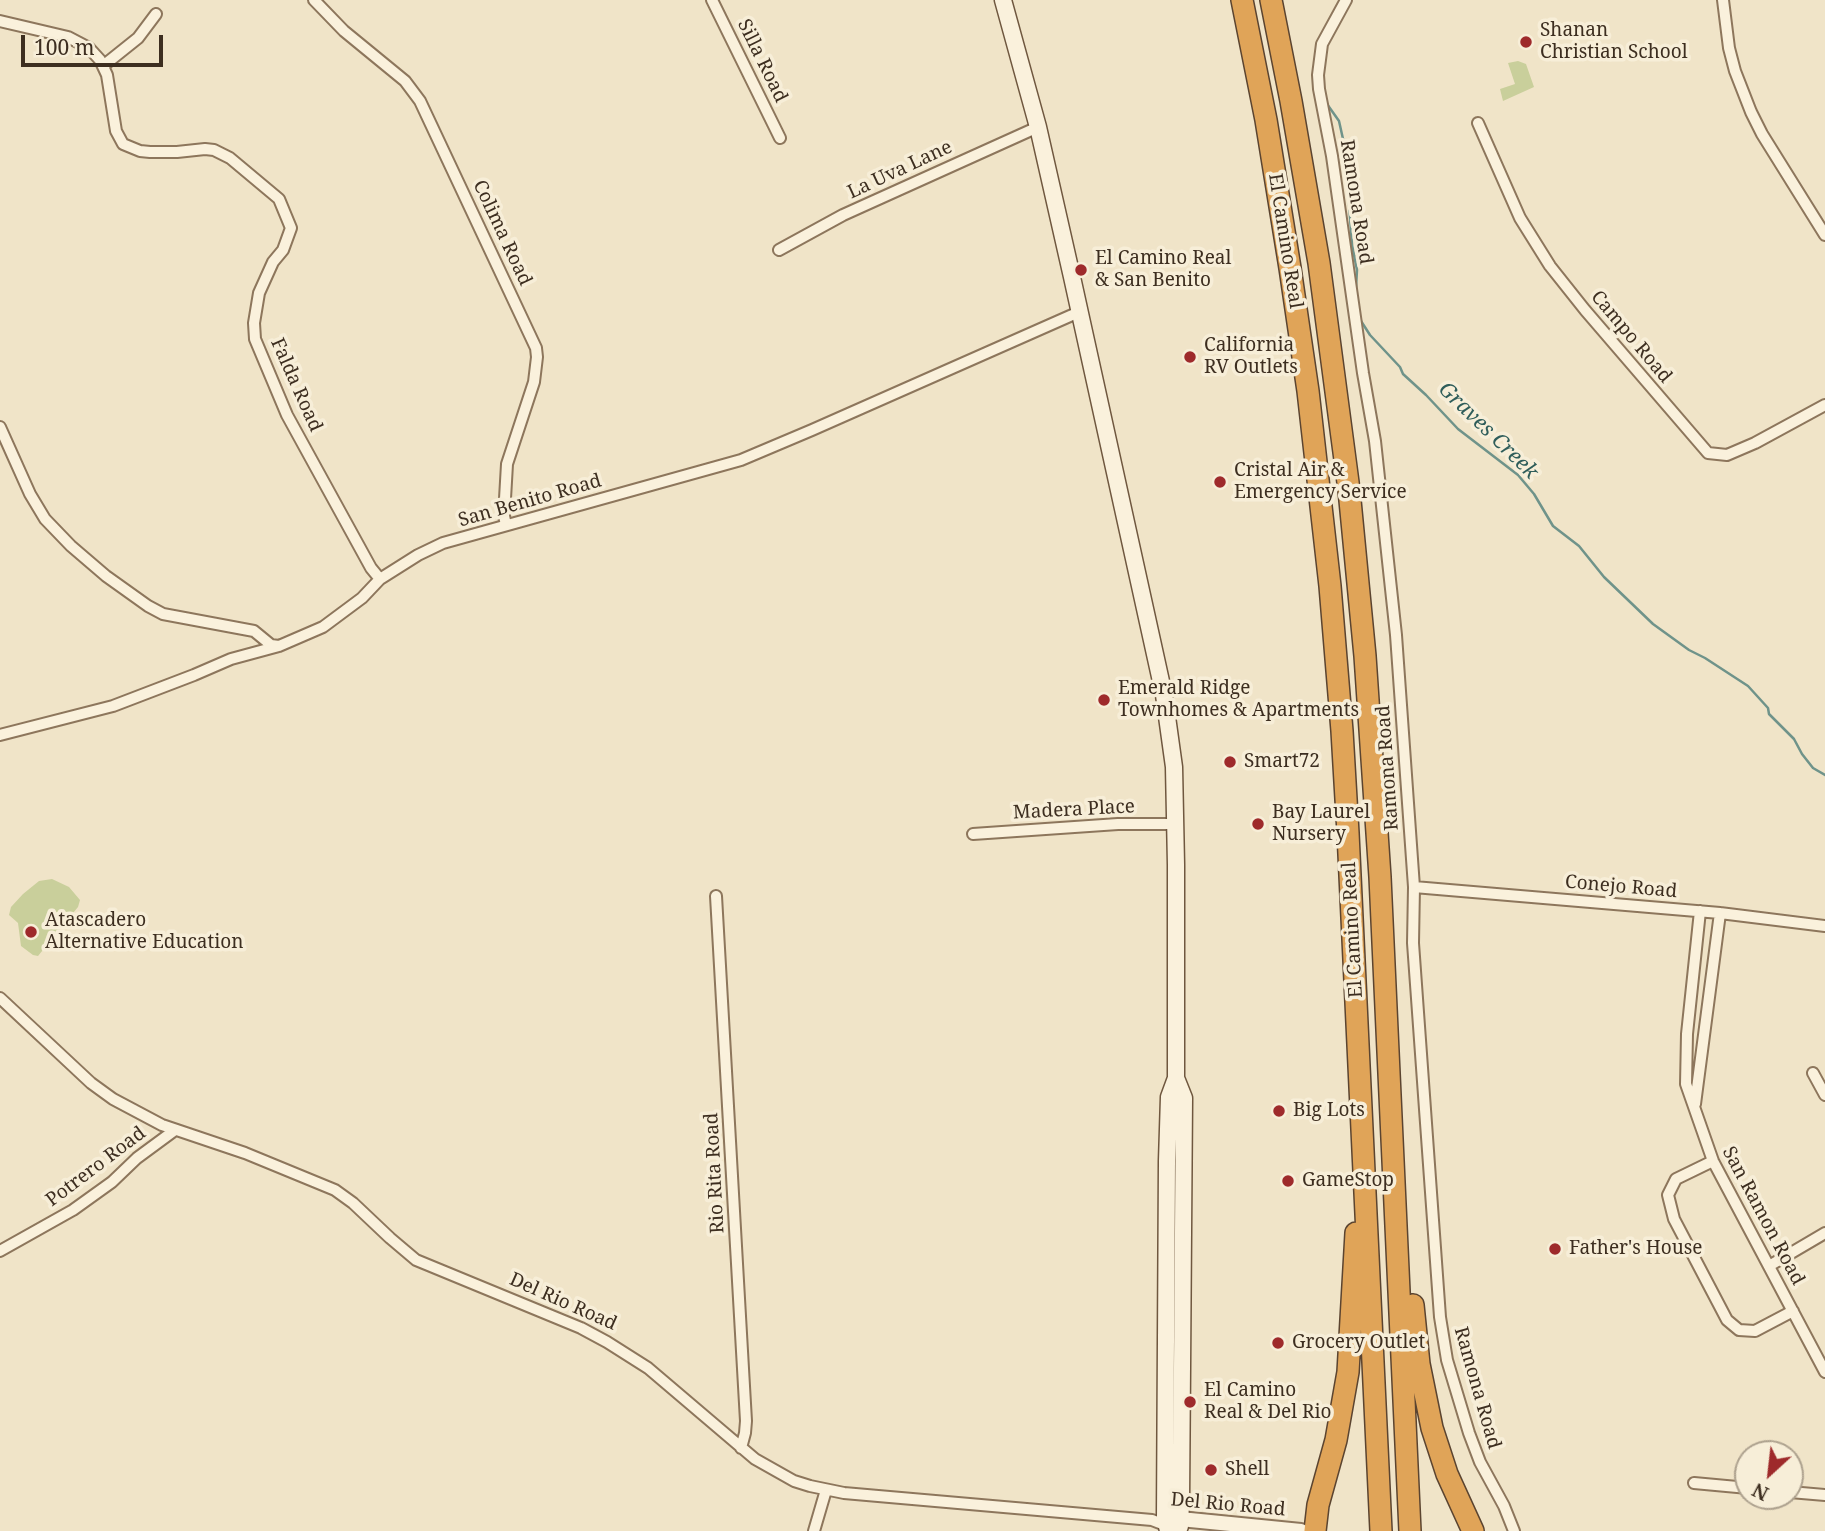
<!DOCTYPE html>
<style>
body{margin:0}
#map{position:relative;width:1825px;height:1531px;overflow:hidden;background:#f0e4c8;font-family:"Noto Serif",serif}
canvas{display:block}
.north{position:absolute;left:1734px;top:1440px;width:70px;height:70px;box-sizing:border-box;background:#f7eed8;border:2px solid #ada18e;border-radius:50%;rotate:207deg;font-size:19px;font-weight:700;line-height:28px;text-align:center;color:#3d2e20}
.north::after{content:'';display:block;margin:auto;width:24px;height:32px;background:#9e2a2b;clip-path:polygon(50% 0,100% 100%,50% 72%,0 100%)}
.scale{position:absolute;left:21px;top:35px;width:142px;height:32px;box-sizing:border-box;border:4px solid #3d2e20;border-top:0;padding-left:9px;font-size:21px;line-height:24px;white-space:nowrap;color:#3d2e20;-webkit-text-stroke:5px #f7eed8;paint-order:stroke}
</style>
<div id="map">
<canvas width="1825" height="1531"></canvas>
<div class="north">N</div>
<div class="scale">100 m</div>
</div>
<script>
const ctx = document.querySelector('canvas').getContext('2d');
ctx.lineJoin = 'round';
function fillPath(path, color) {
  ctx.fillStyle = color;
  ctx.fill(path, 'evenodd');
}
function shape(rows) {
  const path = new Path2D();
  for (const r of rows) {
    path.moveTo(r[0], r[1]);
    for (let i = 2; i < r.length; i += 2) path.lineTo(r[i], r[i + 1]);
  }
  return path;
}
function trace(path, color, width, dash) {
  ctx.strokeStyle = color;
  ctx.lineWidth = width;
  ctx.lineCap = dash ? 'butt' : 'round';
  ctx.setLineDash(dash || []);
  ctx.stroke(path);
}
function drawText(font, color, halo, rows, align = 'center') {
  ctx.font = font + ' "Noto Serif",serif';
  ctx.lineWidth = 7;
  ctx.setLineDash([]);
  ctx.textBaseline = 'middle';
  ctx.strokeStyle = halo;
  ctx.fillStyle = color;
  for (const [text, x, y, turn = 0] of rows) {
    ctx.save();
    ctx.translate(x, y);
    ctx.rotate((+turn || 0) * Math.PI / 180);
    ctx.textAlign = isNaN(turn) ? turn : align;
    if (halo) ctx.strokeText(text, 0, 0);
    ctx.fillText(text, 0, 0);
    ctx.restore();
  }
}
const green = shape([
 [1518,61,1526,64,1534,87,1503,101,1500,89,1515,84,1508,63],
 [52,879,69,887,80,900,78,907,38,956,33,955,21,946,18,923,9,915,11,907,23,894,39,881]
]);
const stream = shape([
 [1327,104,1339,121,1345,148,1352,245,1357,270,1356,288],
 [1361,321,1370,335,1400,367,1403,374,1426,395,1458,429,1518,475,1534,494,1553,526,1579,546,1604,577,1653,624,1689,650,1705,658,1748,686,1768,708,1769,714,1794,739,1802,754,1813,768,1825,775]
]);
const minor = shape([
 [314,0,344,31,405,81,420,101,536,348,537,357,534,382,507,464,504,516,506,525],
 [712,0,780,138],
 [1346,0,1322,44,1318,75,1319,89,1332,156,1363,373,1375,441,1396,635,1414,887,1413,943,1440,1317,1447,1360,1469,1433,1480,1462,1504,1506,1514,1531],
 [1723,0,1729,48,1735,71,1751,112,1762,134,1825,235],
 [0,21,68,37,89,48,100,60,107,75,116,131,123,144,140,151,150,152,177,152,205,149,214,150,230,158,279,199,291,228,283,250,273,262,259,293,254,323,255,339,287,415,371,568,380,579],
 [103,66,138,38,156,14],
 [1478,123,1520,218,1550,266,1585,310,1708,453,1727,455,1755,443,1825,405],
 [779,250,843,215,1038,127],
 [0,427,30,494,45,519,71,546,106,576,148,606,163,614,254,631,271,645,279,646],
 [0,735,113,706,194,675,231,659,279,646,323,627,362,598,380,579,418,555,443,543,741,460,812,430,1079,312],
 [973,834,1118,824,1176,824],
 [1414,887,1720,913,1825,926],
 [716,896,746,1421,745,1433,741,1448],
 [1700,911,1687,1034,1686,1084,1713,1161,1825,1372],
 [0,998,91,1083,113,1099,162,1125,245,1153,335,1190,353,1203,390,1238,416,1260,581,1328,607,1342,648,1368,755,1459,794,1481,810,1486,844,1493,1152,1520,1165,1525],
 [1813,1073,1825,1095],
 [1695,1104,1720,913],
 [1713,1161,1676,1179,1668,1195,1674,1219,1727,1320,1739,1330,1755,1331,1793,1311],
 [0,1251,73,1210,112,1182,137,1158,175,1130],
 [1769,1266,1825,1233],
 [1694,1483,1748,1488],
 [1790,1492,1825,1495],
 [814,1531,826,1490]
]);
const tertiary = shape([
 [1170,1518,1301,1531]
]);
const secondary = shape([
 [1003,0,1038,127,1072,277,1164,695,1174,767,1176,865,1176,1078,1169,1097,1167,1161,1165,1517,1168,1531],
 [1176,1078,1184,1098,1181,1501,1180,1526,1178,1531]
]);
const motorway = shape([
 [1242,0,1266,120,1290,268,1308,391,1330,586,1342,731,1348,833,1381,1531],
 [1271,0,1291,101,1319,263,1349,490,1365,656,1380,877,1410,1531],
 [1413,1305,1419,1364,1432,1428,1447,1474,1473,1531],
 [1315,1531,1318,1505,1336,1440,1348,1372,1356,1233]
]);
const markers = [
 [1526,42,7,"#9e2a2b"],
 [1081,270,7,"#9e2a2b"],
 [1190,357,7,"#9e2a2b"],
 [1220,482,7,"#9e2a2b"],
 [1104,700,7,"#9e2a2b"],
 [1230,762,7,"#9e2a2b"],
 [1258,824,7,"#9e2a2b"],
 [31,932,7,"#9e2a2b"],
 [1279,1111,7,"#9e2a2b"],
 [1288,1181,7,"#9e2a2b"],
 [1555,1249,7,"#9e2a2b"],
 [1278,1343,7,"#9e2a2b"],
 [1190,1402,7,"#9e2a2b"],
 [1211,1470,7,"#9e2a2b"]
];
const poiNames = [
 ["Shanan",1540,31],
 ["Christian School",1540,53],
 ["El Camino Real",1095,259],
 ["& San Benito",1095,281],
 ["California",1204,346],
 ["RV Outlets",1204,368],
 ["Cristal Air &",1234,471],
 ["Emergency Service",1234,493],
 ["Emerald Ridge",1118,689],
 ["Townhomes & Apartments",1118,711],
 ["Smart72",1244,762],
 ["Bay Laurel",1272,813],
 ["Nursery",1272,835],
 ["Atascadero",45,921],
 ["Alternative Education",45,943],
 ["Big Lots",1293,1111],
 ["GameStop",1302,1181],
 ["Father's House",1569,1249],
 ["Grocery Outlet",1292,1343],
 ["El Camino",1204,1391],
 ["Real & Del Rio",1204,1413],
 ["Shell",1225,1470]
];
const streetNames = [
 ["Silla Road",762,61,64],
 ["La Uva Lane",900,170,-25],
 ["Ramona Road",1356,202,81],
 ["Colima Road",502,233,65],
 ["El Camino Real",1285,241,81],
 ["Campo Road",1631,337,50],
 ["Falda Road",296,385,66],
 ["San Benito Road",530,501,-16],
 ["Ramona Road",1388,768,-94],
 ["Madera Place",1074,810,-3],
 ["Conejo Road",1621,887,5],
 ["El Camino Real",1353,930,-93],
 ["Potrero Road",96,1167,-37],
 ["Rio Rita Road",715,1173,-93],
 ["San Ramon Road",1763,1216,62],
 ["Del Rio Road",563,1302,24],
 ["Ramona Road",1477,1388,74],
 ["Del Rio Road",1228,1505,5]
];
const waterNames = [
 ["Graves Creek",1488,431,44]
];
fillPath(green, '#c9cf9b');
trace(stream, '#6f938a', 2.5);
trace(minor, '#8d765c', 14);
trace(tertiary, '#8d765c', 18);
trace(secondary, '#6f573f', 19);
trace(motorway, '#5b4430', 24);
trace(minor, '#faf1dc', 10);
trace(tertiary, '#faf1dc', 14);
trace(secondary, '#faf1dc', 16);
trace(motorway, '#e0a458', 21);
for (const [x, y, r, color] of markers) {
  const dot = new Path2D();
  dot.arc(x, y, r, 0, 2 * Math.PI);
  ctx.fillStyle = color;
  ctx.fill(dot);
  trace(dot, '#f7eed8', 2.5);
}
drawText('19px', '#3d2e20', '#f7eed8', poiNames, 'left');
drawText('19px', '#3d2e20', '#f7eed8', streetNames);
drawText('italic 21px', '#2f5d5a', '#f7eed8', waterNames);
</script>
